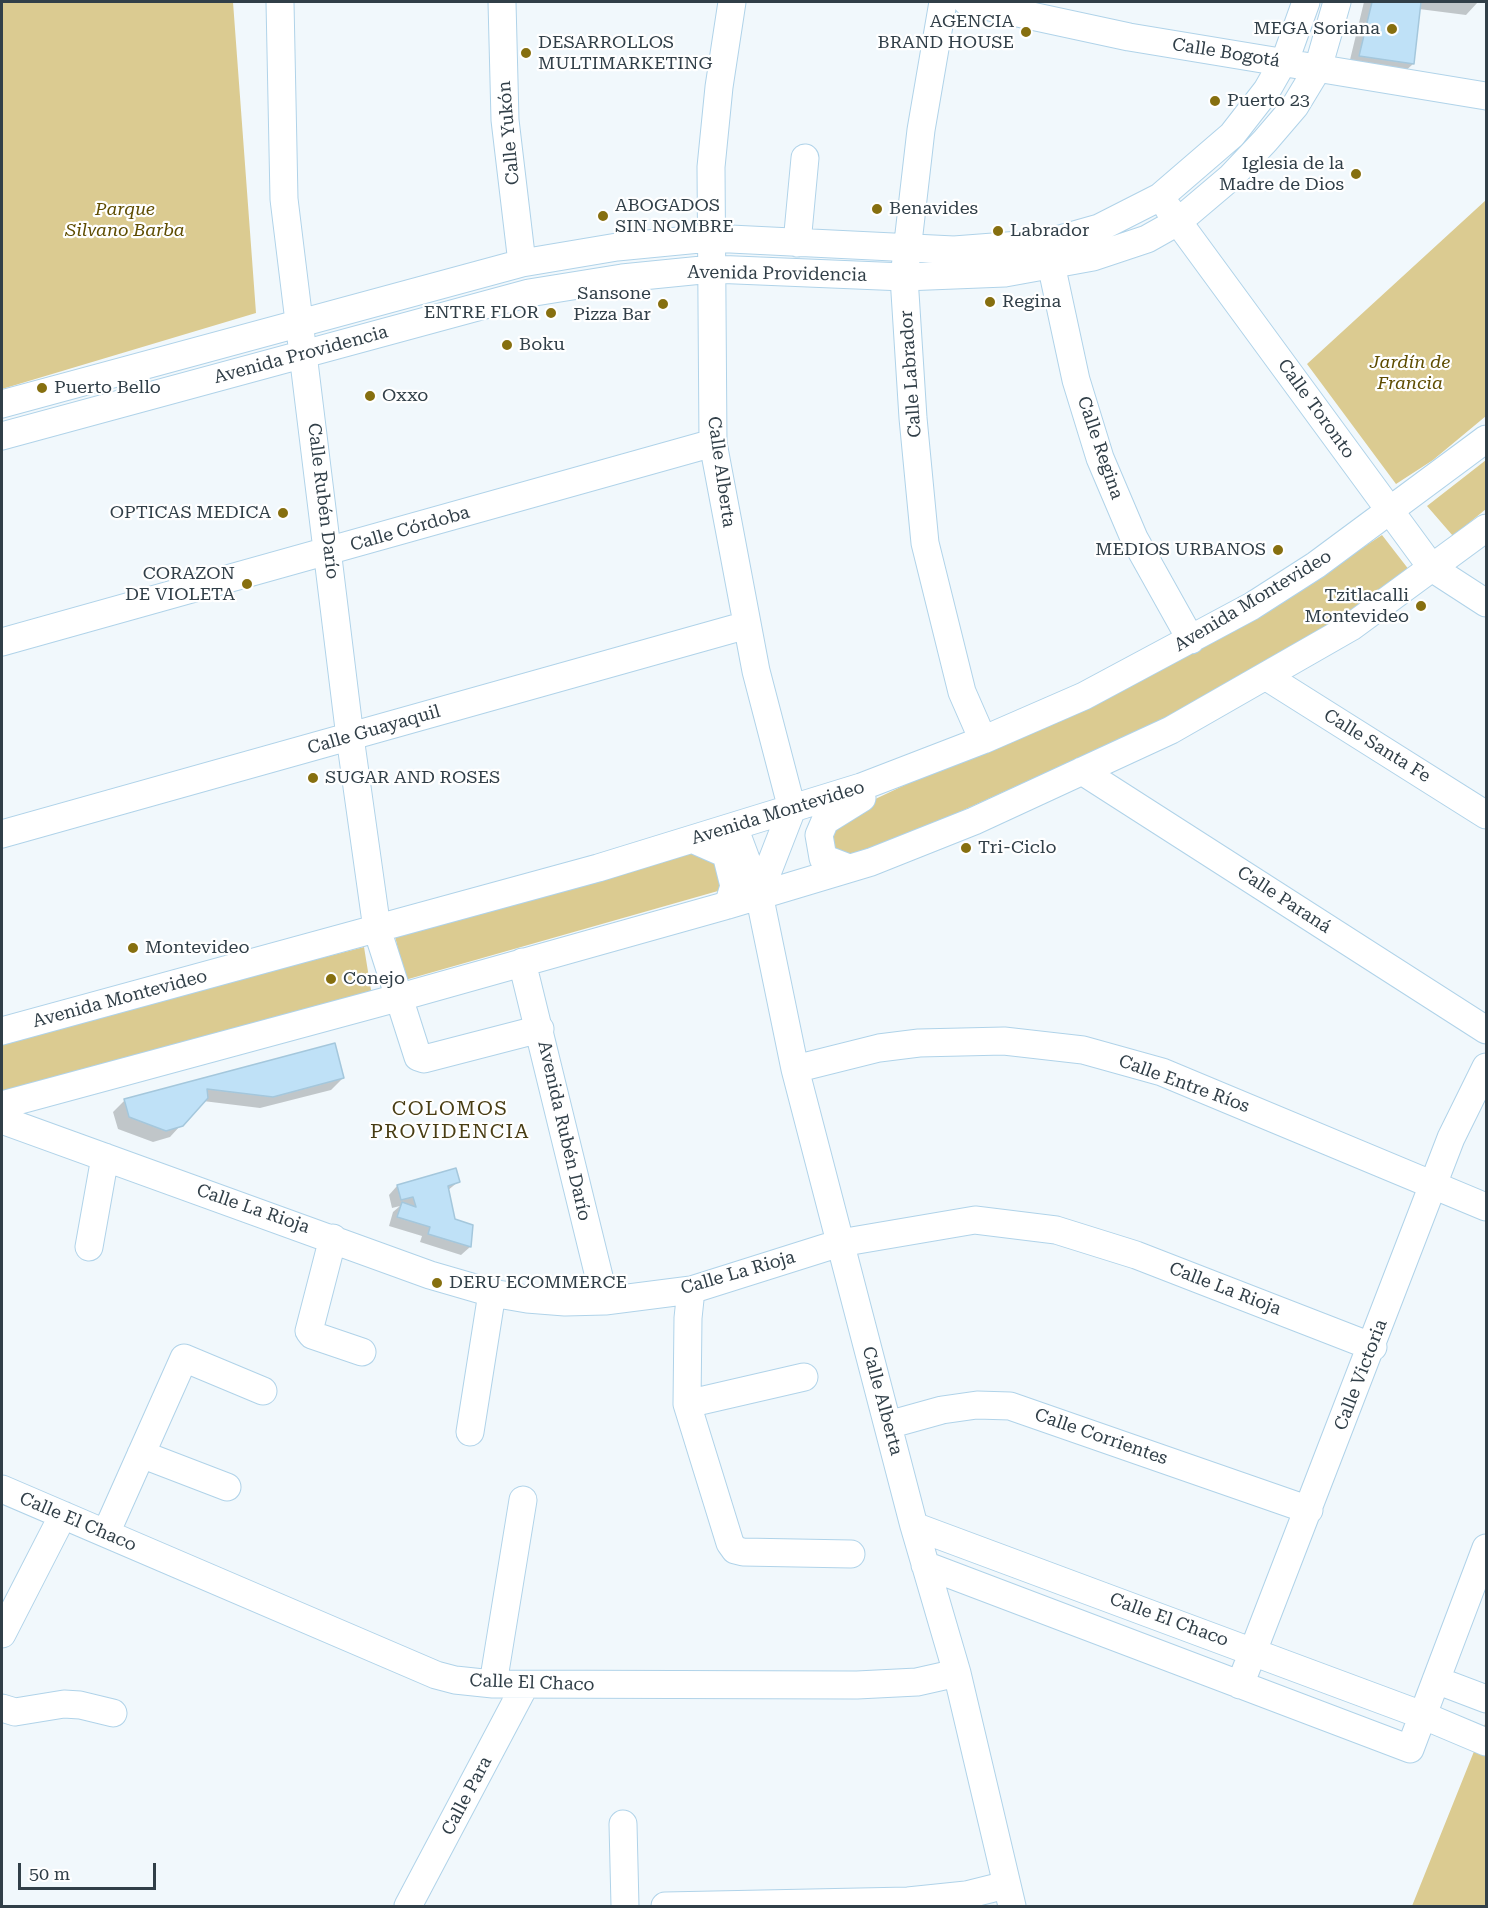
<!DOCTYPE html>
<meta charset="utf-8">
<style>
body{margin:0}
#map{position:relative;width:1488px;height:1908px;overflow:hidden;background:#f1f8fc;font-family:"Roboto Serif",serif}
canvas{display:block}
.frame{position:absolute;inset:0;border:3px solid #313f48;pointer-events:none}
.scale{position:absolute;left:18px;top:1863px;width:138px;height:27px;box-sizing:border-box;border:3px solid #313f48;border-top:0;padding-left:8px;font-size:18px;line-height:21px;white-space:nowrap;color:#313f48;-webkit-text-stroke:4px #fff;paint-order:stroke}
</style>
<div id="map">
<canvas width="1488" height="1908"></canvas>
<div class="frame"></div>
<div class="scale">50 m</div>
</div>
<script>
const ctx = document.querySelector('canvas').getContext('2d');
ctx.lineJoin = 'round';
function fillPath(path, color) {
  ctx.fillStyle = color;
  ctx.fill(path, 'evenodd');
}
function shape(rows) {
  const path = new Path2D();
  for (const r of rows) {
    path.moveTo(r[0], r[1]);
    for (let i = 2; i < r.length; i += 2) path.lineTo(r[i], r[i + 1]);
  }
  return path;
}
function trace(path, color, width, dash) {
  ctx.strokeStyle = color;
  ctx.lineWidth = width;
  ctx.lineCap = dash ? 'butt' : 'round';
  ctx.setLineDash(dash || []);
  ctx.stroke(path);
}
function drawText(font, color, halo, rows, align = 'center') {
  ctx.font = font + ' "Roboto Serif",serif';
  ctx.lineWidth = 4.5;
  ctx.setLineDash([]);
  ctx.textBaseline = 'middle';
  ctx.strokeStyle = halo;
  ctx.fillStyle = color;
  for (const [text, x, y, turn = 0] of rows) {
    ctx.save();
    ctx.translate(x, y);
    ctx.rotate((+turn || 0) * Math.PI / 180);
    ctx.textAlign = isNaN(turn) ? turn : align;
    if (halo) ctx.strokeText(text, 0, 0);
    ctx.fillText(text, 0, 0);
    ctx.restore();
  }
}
const green = shape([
 [2,2,233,2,256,313,2,389],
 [1486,200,1486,416,1433,460,1396,484,1307,364],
 [1486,460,1486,509,1453,536,1427,506],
 [1382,535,1413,575,1197,704,946,818,877,847,830,860,827,822,1256,618],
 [704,850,718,855,732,887,405,980,395,936],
 [364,947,372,996,2,1095,2,1041],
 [1485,1724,1486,1906,1412,1906]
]);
const shadow = shape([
 [1364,2,1478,2,1466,15,1419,9,1413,64,1401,75,1348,68],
 [334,1045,343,1078,331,1090,260,1108,203,1101,170,1137,153,1142,118,1129,113,1112,125,1100],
 [458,1182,447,1191,454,1221,472,1226,470,1247,461,1255,420,1242,422,1236,389,1226,393,1212,400,1206,392,1208,389,1195,397,1186]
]);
const building = shape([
 [1372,2,1421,2,1414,64,1359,56,1372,2],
 [335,1043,344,1078,273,1097,207,1089,208,1098,183,1126,166,1131,129,1117,124,1099,335,1043],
 [456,1168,460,1182,448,1186,455,1219,473,1225,471,1247,428,1234,430,1227,397,1217,402,1202,416,1207,413,1197,401,1200,397,1185,456,1168]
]);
const minor = shape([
 [280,2,284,199,350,737,377,929,418,1057,424,1059,540,1029],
 [502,2,505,120,522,263],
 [732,2,719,87,711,167,713,443,756,671,792,809,759,894],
 [943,2,921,130,904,277,913,418,925,543,962,692,983,740],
 [967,2,1129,37,1486,96],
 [1168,208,1432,568,1486,603],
 [797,243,805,158],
 [1048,250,1076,380,1100,458,1134,538,1191,640],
 [2,404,522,263,617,247,710,238,954,250,1046,243,1099,228,1160,197,1232,135,1267,90,1287,55,1306,2],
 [2,436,529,293,622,278,712,269,904,277,1005,273,1093,257,1147,239,1179,221,1231,177,1265,141,1295,106,1318,68,1337,2],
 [2,642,713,443],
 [1267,677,1486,815],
 [1082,771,1486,1030],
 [734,827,759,894,795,1069,914,1526,957,1673,1012,1906],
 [2,834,747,625],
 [694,840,726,854,734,886,728,905],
 [849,868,823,858,819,835,825,821,862,798],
 [522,962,605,1301],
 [2,1031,598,868,861,787,983,740,1084,696,1252,606,1316,565,1486,439],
 [795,1069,879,1048,919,1043,1004,1041,1083,1050,1162,1072,1486,1207],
 [2,1105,397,998,728,905,871,862,974,821,1171,730,1351,627,1486,528],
 [2,1120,430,1275,492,1293,527,1299,565,1302,605,1301,691,1290,840,1243,975,1220,1056,1230,1136,1255,1373,1347],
 [333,1238,309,1331,312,1335,362,1352],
 [89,1247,105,1157],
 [691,1290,688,1318,687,1404,730,1543,735,1550,743,1552,851,1554],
 [687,1404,804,1377],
 [888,1425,942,1410,977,1405,1010,1406,1309,1510],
 [470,1432,492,1293],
 [141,1454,227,1487],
 [2,1489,436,1675,455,1680,493,1684,857,1685,917,1682,957,1673],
 [914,1526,1422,1715,1486,1742],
 [106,1533,184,1358,263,1391],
 [925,1565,1410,1749,1486,1548],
 [2,1634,63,1515],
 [1436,1680,1486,1699],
 [493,1684,523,1500],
 [1240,1685,1451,1138,1486,1067],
 [2,1708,15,1712,64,1704,80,1705,113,1713],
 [623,1824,625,1906],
 [408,1906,525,1685],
 [665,1906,908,1901,966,1895,1006,1885]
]);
const markers = [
 [1392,29,6,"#866f0f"],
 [1026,32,6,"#866f0f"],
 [526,53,6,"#866f0f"],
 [1215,101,6,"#866f0f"],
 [1356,174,6,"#866f0f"],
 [877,209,6,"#866f0f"],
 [603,216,6,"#866f0f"],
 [998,231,6,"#866f0f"],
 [990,302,6,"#866f0f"],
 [663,304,6,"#866f0f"],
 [551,313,6,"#866f0f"],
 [507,345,6,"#866f0f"],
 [42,388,6,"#866f0f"],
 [370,396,6,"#866f0f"],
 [283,513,6,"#866f0f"],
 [1278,550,6,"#866f0f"],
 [247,584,6,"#866f0f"],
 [1421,606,6,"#866f0f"],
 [313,778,6,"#866f0f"],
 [966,848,6,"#866f0f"],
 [133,948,6,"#866f0f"],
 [331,979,6,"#866f0f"],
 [437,1283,6,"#866f0f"]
];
const poiNames = [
 ["AGENCIA",1014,22,"right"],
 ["BRAND HOUSE",1014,43,"right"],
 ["MEGA Soriana",1380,29,"right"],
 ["DESARROLLOS",538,43],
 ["MULTIMARKETING",538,64],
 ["Puerto 23",1227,101],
 ["Iglesia de la",1344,164,"right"],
 ["Madre de Dios",1344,185,"right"],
 ["ABOGADOS",615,206],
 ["SIN NOMBRE",615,227],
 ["Benavides",889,209],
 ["Labrador",1010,231],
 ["Sansone",651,294,"right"],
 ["Pizza Bar",651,315,"right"],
 ["Regina",1002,302],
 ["ENTRE FLOR",539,313,"right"],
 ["Boku",519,345],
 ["Puerto Bello",54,388],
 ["Oxxo",382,396],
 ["OPTICAS MEDICA",271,513,"right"],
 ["MEDIOS URBANOS",1266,550,"right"],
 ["CORAZON",235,574,"right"],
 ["DE VIOLETA",235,595,"right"],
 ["Tzitlacalli",1409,596,"right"],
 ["Montevideo",1409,617,"right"],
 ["SUGAR AND ROSES",325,778],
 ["Tri-Ciclo",978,848],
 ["Montevideo",145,948],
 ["Conejo",343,979],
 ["DERU ECOMMERCE",449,1283]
];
const streetNames = [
 ["Calle Bogotá",1226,53,9],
 ["Calle Yukón",509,133,-95],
 ["Avenida Providencia",777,274,1],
 ["Avenida Providencia",301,355,-15],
 ["Calle Labrador",911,374,-94],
 ["Calle Toronto",1316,409,54],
 ["Calle Regina",1100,448,71],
 ["Calle Alberta",721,472,82],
 ["Calle Rubén Darío",323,501,83],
 ["Calle Córdoba",410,529,-16],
 ["Avenida Montevideo",1253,601,-31],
 ["Calle Guayaquil",374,730,-16],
 ["Calle Santa Fe",1377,746,32],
 ["Avenida Montevideo",778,813,-17],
 ["Calle Paraná",1284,900,33],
 ["Avenida Montevideo",120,999,-15],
 ["Calle Entre Ríos",1184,1084,20],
 ["Avenida Rubén Darío",564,1131,77],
 ["Calle La Rioja",253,1209,19],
 ["Calle La Rioja",738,1273,-16],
 ["Calle La Rioja",1225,1289,21],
 ["Calle Victoria",1361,1375,-69],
 ["Calle Alberta",882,1401,75],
 ["Calle Corrientes",1101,1437,19],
 ["Calle El Chaco",78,1522,23],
 ["Calle El Chaco",1169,1620,20],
 ["Calle El Chaco",532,1683,2],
 ["Calle Para",467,1796,-62]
];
const parkNames = [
 ["Parque",125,210],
 ["Silvano Barba",125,231],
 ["Jardín de",1410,363],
 ["Francia",1410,384]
];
const neighbourhoodNames = [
 ["COLOMOS",450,1109],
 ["PROVIDENCIA",450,1132]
];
fillPath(green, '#dbcb91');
fillPath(shadow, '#0003');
fillPath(building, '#bfe1f7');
trace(building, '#a4c7dc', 1.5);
trace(minor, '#b0d3e9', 29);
trace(minor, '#fff', 27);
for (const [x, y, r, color] of markers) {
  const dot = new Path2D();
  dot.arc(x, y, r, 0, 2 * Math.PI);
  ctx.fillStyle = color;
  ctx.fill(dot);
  trace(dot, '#fff', 2);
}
drawText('18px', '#313f48', '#fff', poiNames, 'left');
drawText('18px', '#313f48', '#fff', streetNames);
drawText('italic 18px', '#5e4c00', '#fff', parkNames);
ctx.letterSpacing = '1.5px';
drawText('20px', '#483d14', '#fff', neighbourhoodNames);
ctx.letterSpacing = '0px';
</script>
